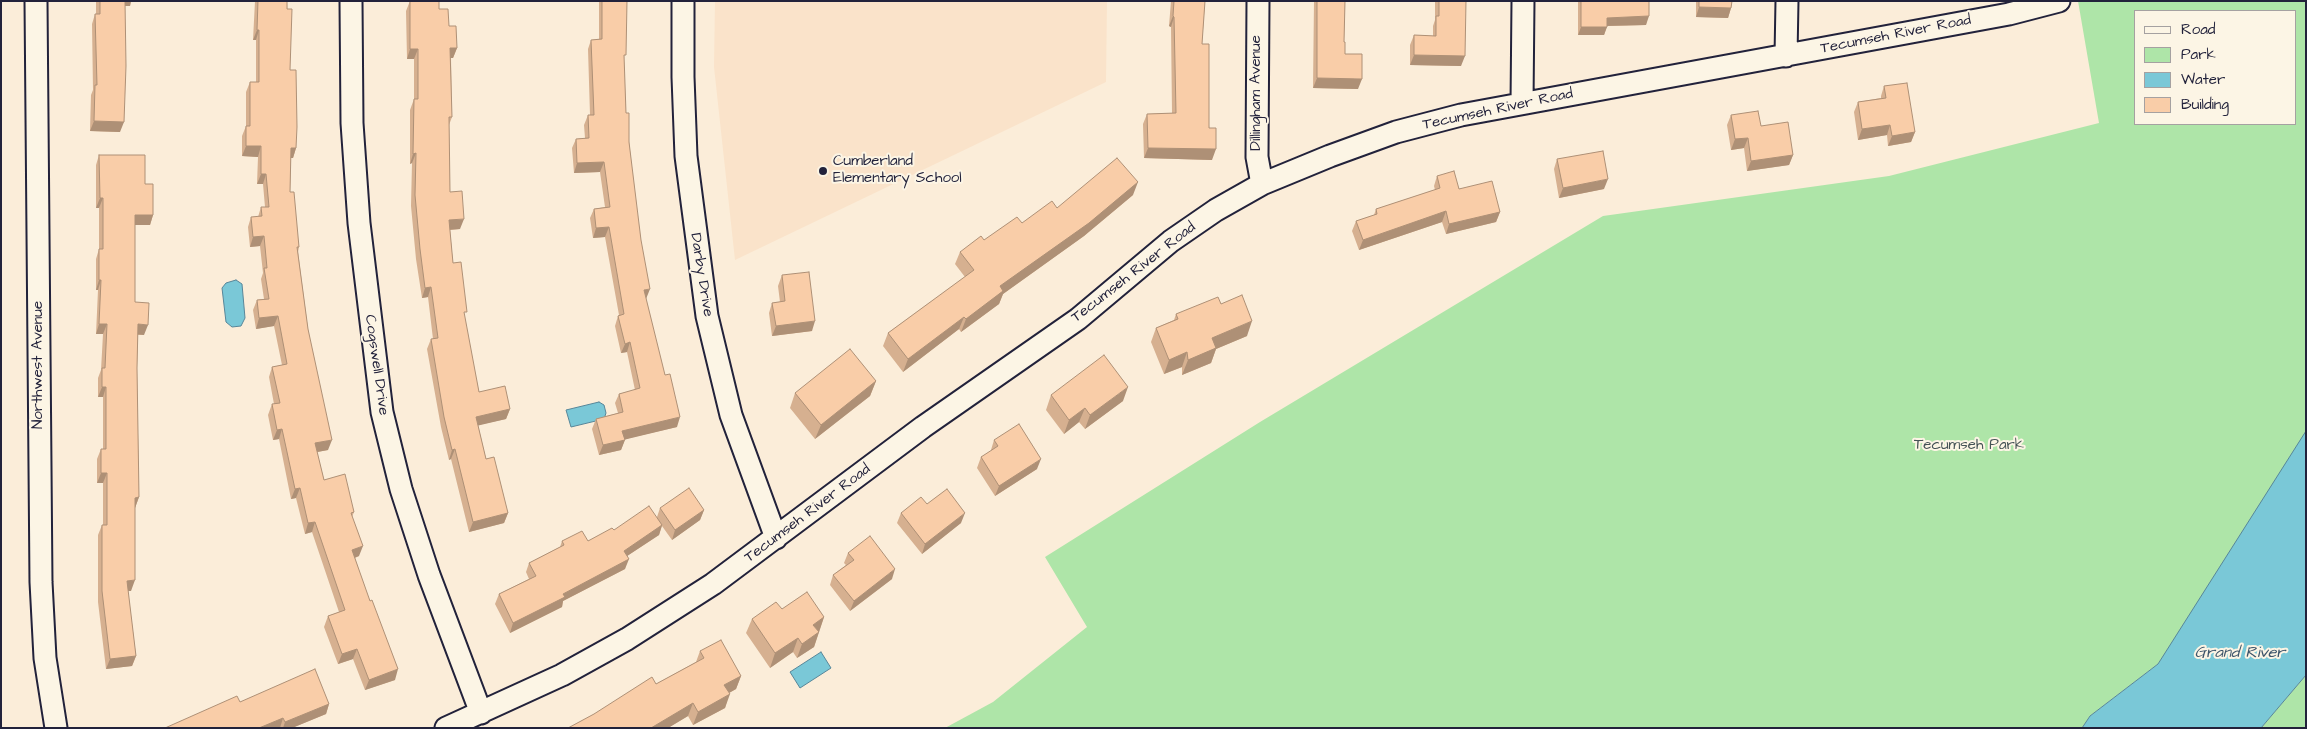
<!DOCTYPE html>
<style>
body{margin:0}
#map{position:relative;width:2307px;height:729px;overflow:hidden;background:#fbedd9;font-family:"Architects Daughter",sans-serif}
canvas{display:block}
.frame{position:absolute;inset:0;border:2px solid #22223b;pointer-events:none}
.legend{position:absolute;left:2134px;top:10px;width:162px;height:115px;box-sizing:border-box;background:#fcf5e5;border:1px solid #a5a1a1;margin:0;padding:6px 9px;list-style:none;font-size:15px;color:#22223b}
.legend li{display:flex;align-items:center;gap:10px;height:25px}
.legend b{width:25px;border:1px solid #a5a1a1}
</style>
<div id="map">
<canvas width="2307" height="729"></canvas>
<div class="frame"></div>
<ul class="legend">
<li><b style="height:6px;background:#fcf5e5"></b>Road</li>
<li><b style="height:14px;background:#aee5a8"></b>Park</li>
<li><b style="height:14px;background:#7ac8d7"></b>Water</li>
<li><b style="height:14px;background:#f9cda8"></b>Building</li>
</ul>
</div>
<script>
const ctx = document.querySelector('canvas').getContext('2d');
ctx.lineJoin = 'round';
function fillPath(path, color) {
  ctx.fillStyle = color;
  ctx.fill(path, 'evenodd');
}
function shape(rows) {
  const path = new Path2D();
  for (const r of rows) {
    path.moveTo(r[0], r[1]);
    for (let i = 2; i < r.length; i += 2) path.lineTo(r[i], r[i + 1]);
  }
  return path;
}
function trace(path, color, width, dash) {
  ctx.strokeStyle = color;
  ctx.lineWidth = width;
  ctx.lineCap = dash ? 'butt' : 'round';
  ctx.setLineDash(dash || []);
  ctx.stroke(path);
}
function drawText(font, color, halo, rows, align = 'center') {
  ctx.font = font + ' "Architects Daughter",sans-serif';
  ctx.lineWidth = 4;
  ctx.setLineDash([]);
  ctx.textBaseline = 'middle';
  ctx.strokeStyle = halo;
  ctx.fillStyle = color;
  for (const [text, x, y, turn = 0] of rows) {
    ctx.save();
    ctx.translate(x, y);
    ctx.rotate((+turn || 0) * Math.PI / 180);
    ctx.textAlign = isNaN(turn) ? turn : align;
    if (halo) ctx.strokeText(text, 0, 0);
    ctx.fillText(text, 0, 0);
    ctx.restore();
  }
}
const built = shape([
 [715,1,1107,1,1106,82,735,260,714,67]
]);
const green = shape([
 [2078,1,2306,1,2306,464,2158,664,2090,716,2082,728,945,728,993,702,1087,627,1045,557,1260,422,1603,216,1889,176,2099,123],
 [2136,11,2296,11,2296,124,2136,124],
 [2306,675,2306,728,2261,728]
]);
const water = shape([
 [236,280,242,284,245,318,241,326,232,327,226,322,222,288,226,283,236,280],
 [599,402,604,405,606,413,604,419,571,427,566,410,599,402],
 [2306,431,2306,675,2261,728,2082,728,2090,716,2158,664,2306,431],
 [821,652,831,668,800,688,790,672,821,652]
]);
const street = shape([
 [36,1,41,582,45,658,56,728],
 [351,1,352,123,359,223,382,412,401,489,429,575,481,713],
 [683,1,683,77,686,156,707,316,731,415,776,538],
 [1258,1,1257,157,1262,184],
 [1786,56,1787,1],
 [1522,103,1523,1],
 [446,728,562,675,627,639,713,584,923,427,1078,319,1171,241,1216,210,1262,184,1330,156,1396,132,1461,115,2009,14,2059,1]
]);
const wall = shape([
 [96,1,131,1,130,6,125,6,120,132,90,131,91,95,93,90,92,24,95,14,96,14],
 [255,1,287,1,290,70,296,148,293,158,291,158,290,192,299,247,298,252,308,329,328,450,317,452,324,480,354,512,352,517,359,556,355,558,395,680,365,690,353,659,338,664,324,627,328,616,339,612,312,532,305,534,296,498,291,499,279,439,273,440,268,415,272,404,274,404,269,377,272,367,282,365,274,326,256,329,253,310,257,300,264,299,261,279,263,273,260,246,250,247,248,227,251,217,258,217,261,207,265,207,263,184,257,184,258,157,242,156,242,136,246,126,246,92,250,82,256,82,256,40,253,40],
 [410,1,439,9,449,26,457,48,453,58,451,58,452,117,449,125,450,192,460,229,450,230,453,263,479,392,510,409,506,419,478,425,486,459,508,513,504,523,469,532,451,459,449,460,441,427,427,349,431,339,433,339,428,297,422,298,416,259,411,206,412,163,410,164,410,110,414,99,414,59,407,59,406,11],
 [599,1,627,1,624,60,626,113,646,299,677,427,625,439,621,450,599,455,592,429,596,419,618,413,615,403,619,394,635,390,627,352,621,353,615,326,618,316,619,315,605,237,593,238,590,218,594,209,605,207,600,172,574,173,572,148,576,139,585,138,584,125,588,115,590,115,588,49,591,40,599,39],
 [1171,1,1205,1,1202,44,1212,160,1144,158,1143,124,1147,114,1172,113,1171,27,1169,26],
 [1314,1,1345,1,1344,42,1345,54,1358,89,1313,88],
 [1435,1,1466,1,1461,66,1410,65,1410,45,1414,35,1433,36,1433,26,1435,20],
 [1578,1,1649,1,1646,25,1607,26,1604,35,1578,35],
 [1696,1,1732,1,1731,8,1728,18,1696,17],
 [1884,86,1915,132,1911,142,1888,146,1887,135,1858,140,1854,112,1858,102,1881,98,1881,96],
 [1731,115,1761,126,1793,155,1789,165,1747,171,1744,148,1731,150,1727,125],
 [99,155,145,184,153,215,150,225,135,225,135,302,144,335,138,335,137,368,139,497,135,508,131,591,128,591,136,656,132,666,106,669,98,602,98,535,102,525,103,525,103,483,97,483,97,459,101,449,103,449,103,397,98,397,98,378,101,370,103,334,96,334,98,290,96,290,96,259,99,249,99,208,96,208,96,165],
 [1557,159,1604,189,1559,198,1554,169],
 [1437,176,1500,212,1496,222,1446,234,1442,222,1359,250,1352,231,1356,221,1374,215,1376,209,1435,190,1434,186],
 [1133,195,1084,236,1003,294,999,304,961,332,959,329,903,372,883,346,888,333,965,277,955,264,960,252,1057,208],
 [782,275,812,331,772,336,769,313,772,303,780,302,778,286],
 [1221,304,1247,336,1216,349,1211,363,1182,375,1182,367,1164,374,1151,342,1156,328,1174,320,1176,314],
 [876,381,870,396,815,439,790,408,795,393],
 [1051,395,1123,401,1085,429,1079,422,1064,434,1046,410],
 [994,440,1037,469,995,496,977,468,981,457,991,451,991,450],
 [927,504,961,523,922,554,897,523,901,513],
 [660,508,704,510,700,520,672,540,662,526,659,535,627,556,625,569,563,601,562,607,510,633,495,604,499,594,529,579,526,572,529,563,560,547,562,541,588,541,614,530,657,517],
 [848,553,892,579,850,611,830,585,833,575,846,565,844,563],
 [782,609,824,617,814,647,797,658,793,652,770,668,746,633,752,619],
 [700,651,741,676,736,689,729,693,725,708,693,725,688,716,668,728,568,728,656,684,696,662],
 [329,704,326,714,292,728,165,728]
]);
const shadedWall = shape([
 [123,1,131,1,130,6,121,6],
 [1699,7,1731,8,1728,18,1696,17],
 [1173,16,1174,17,1171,27,1169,26],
 [1649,16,1646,25,1604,26,1607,18],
 [1581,27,1607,27,1604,35,1578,35],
 [257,30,259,30,256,40,253,40],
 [450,48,457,48,453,58,447,58],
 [410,49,418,49,414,59,407,59],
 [1414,55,1465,56,1461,66,1410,65],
 [1317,78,1362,79,1358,89,1313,88],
 [94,121,124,122,120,132,90,131],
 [1890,125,1887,135,1858,140,1862,129],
 [1915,132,1911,142,1888,146,1892,136],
 [1748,138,1744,148,1731,150,1735,139],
 [246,146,261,146,258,157,242,156],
 [291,148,296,148,293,158,287,158],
 [1148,148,1216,149,1212,160,1144,158],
 [416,153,412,163,410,164,413,154],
 [1793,155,1789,165,1747,171,1751,161],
 [604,162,600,172,574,173,577,163],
 [261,174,266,174,263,184,257,184],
 [1608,179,1604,189,1559,198,1563,188],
 [1138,182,1133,195,1084,236,1003,294,999,304,961,332,966,319,1000,286],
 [100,198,103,198,99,208,96,208],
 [1446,211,1442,222,1359,250,1363,240],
 [1500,212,1496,222,1446,234,1449,224],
 [135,215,153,215,150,225,131,225],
 [464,219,460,229,446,230,449,220],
 [609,227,605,237,593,238,596,228],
 [264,236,260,246,250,247,253,237],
 [99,280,101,280,98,290,96,290],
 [431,287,428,297,422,298,425,288],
 [650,289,646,299,644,290],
 [278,316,274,326,256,329,259,318],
 [964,317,959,329,903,372,908,359],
 [815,321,812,331,772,336,776,326],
 [1252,321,1247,336,1216,349,1211,363,1182,375,1188,360,1212,338],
 [99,324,107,324,103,334,96,334],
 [138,324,148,325,144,335,135,334],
 [630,342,627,352,621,353,625,344],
 [1187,352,1182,367,1164,374,1169,360],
 [876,381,870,396,815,439,821,425],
 [102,387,106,387,103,397,98,397],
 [1128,387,1123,401,1085,429,1090,415],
 [1085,408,1079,422,1064,434,1069,420],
 [510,409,506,419,472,427,476,417],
 [680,417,677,427,619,441,622,431],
 [282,429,279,439,273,440,277,430],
 [332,440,328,450,312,453,315,443],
 [625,440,621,450,599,455,603,445],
 [455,449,451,459,449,460,452,450],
 [1041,459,1037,469,995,496,999,486],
 [101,473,107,473,103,483,97,483],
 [300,488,296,498,291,499,295,489],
 [139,497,135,508,131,508,135,498],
 [704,510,700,520,672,540,675,530],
 [508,513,504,523,469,532,473,522],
 [965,513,961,523,922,554,925,544],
 [315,522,312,532,305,534,308,523],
 [662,525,659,535,621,560,624,551],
 [363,546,359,556,348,560,352,550],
 [629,559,625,569,563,601,562,607,510,633,513,623,563,594],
 [895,569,892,579,850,611,854,601],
 [135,580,131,591,124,591,127,581],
 [824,617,819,632,813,625],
 [819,632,814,647,797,658,802,644],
 [798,638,793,652,770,668,775,653],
 [357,649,353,659,338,664,342,654],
 [136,656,132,666,106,669,110,659],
 [398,669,395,680,365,690,369,680],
 [741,676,736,689,720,698,724,685],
 [730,694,725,708,693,725,698,712],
 [693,703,688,716,668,728,651,728],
 [329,704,326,714,292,728,283,728,285,722],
 [283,718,280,728,259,728]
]);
const building = shape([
 [100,1,125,1,126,66,124,122,94,121,95,85,97,85,95,14,100,14,100,1],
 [258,1,287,1,287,9,292,9,290,70,296,70,297,127,296,148,291,148,290,192,294,192,299,247,297,247,308,329,332,440,315,443,324,480,345,474,354,512,351,513,363,546,352,550,370,601,372,600,398,669,369,680,357,649,342,654,328,616,345,610,315,522,308,523,300,488,295,489,282,429,277,430,272,404,280,403,272,367,287,364,278,316,259,318,257,300,269,299,264,268,267,268,264,236,253,237,251,217,262,216,261,207,269,207,266,174,261,174,261,146,246,146,246,126,250,126,250,82,259,82,259,30,257,30,258,1],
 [410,1,439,1,439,9,448,9,449,26,456,26,457,48,450,48,452,117,449,117,450,192,462,191,464,219,449,220,453,263,461,262,467,312,464,312,479,392,505,386,510,409,476,417,486,459,494,457,508,513,473,522,455,449,452,450,444,417,431,339,438,338,431,287,425,288,420,249,415,195,416,153,413,154,414,99,418,99,418,49,410,49,410,1],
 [602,1,627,1,626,55,624,55,626,113,629,113,629,142,641,240,650,289,644,290,665,375,670,374,680,417,622,431,625,440,603,445,596,419,623,412,619,394,640,388,630,342,625,344,618,316,624,314,609,227,596,228,594,209,610,207,604,162,577,163,576,139,589,138,588,115,594,115,591,40,602,39,602,1],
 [1174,1,1205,1,1202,44,1209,44,1209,128,1216,128,1216,149,1148,148,1147,114,1176,113,1174,17,1173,16,1174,1],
 [1317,1,1345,1,1344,42,1345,42,1345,54,1362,54,1362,79,1317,78,1317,1],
 [1439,1,1466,1,1465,56,1414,55,1414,35,1436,36,1436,16,1439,16,1439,1],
 [1581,1,1649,1,1649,16,1607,18,1607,27,1581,27,1581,1],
 [1699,1,1732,1,1731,8,1699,7,1699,1],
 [1907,83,1915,132,1892,136,1890,125,1862,129,1858,102,1886,98,1884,86,1907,83],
 [1758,111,1761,126,1788,122,1793,155,1751,161,1748,138,1735,139,1731,115,1758,111],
 [1603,151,1608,179,1563,188,1557,159,1603,151],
 [99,155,145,155,145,184,153,184,153,215,135,215,135,302,149,303,148,325,138,324,137,368,139,497,135,498,135,580,127,581,136,656,110,659,102,591,102,525,107,525,107,473,101,473,101,449,106,449,106,387,102,387,102,368,105,368,107,324,99,324,101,280,99,280,99,249,103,249,103,198,100,198,99,155],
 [1117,158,1138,182,1089,223,1000,286,1003,291,966,319,964,317,908,359,888,333,974,270,960,252,981,236,984,240,1017,217,1022,223,1052,201,1057,208,1117,158],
 [1454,171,1459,189,1492,181,1500,212,1449,224,1446,211,1363,240,1356,221,1377,214,1376,209,1440,188,1437,176,1454,171],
 [809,272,815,321,776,326,772,303,785,301,782,275,809,272],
 [1242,295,1252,321,1212,338,1216,348,1188,360,1187,352,1169,360,1156,328,1178,319,1176,314,1218,297,1221,304,1242,295],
 [850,349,876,381,821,425,795,393,850,349],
 [1104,355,1128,387,1090,415,1085,408,1069,420,1051,395,1104,355],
 [1019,424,1041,459,999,486,981,457,998,446,994,440,1019,424],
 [689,488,704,510,675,530,660,508,689,488],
 [947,489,965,513,925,544,901,513,921,497,927,504,947,489],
 [649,506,662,525,624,551,629,559,563,594,565,597,513,623,499,594,536,576,529,563,564,545,562,541,582,531,588,541,612,528,614,530,649,506],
 [870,536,895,569,854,601,833,575,854,560,848,553,870,536],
 [807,592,824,617,813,625,819,632,802,644,798,638,775,653,752,619,776,602,782,609,807,592],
 [721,640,741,676,724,685,730,694,698,712,693,703,651,728,568,728,594,714,652,677,656,684,704,658,700,651,721,640],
 [315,669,329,704,285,722,283,718,259,728,165,728,237,696,240,702,315,669]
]);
const markers = [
 [823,171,5,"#22223b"]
];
const streetNames = [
 ["Tecumseh River Road",1896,35,-11],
 ["Dillingham Avenue",1257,93,-90],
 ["Tecumseh River Road",1498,110,-12],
 ["Tecumseh River Road",1134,273,-38],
 ["Darby Drive",701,275,81],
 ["Northwest Avenue",39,365,-90],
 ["Cogswell Drive",376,365,82],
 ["Tecumseh River Road",808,514,-37]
];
const poiNames = [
 ["Cumberland",833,162],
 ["Elementary School",833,179]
];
const parkNames = [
 ["Tecumseh Park",1969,446]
];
const waterNames = [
 ["Grand River",2240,654]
];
fillPath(built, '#fae3ca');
fillPath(green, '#aee5a8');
fillPath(water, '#7ac8d7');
trace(water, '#578699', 1);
trace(street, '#22223b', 25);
trace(street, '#fcf5e5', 21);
fillPath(wall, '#d6b090');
fillPath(shadedWall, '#ae9076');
fillPath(building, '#f9cda8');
trace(building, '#ae9076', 1);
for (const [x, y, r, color] of markers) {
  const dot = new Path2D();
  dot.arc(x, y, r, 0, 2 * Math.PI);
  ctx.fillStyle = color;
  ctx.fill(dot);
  trace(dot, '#fcf5e5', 2);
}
drawText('15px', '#22223b', '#fcf5e5', streetNames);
drawText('15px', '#22223b', '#fcf5e5', poiNames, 'left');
drawText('15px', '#455356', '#fcf5e5', parkNames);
drawText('italic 16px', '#3c546a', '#fcf5e5', waterNames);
</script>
